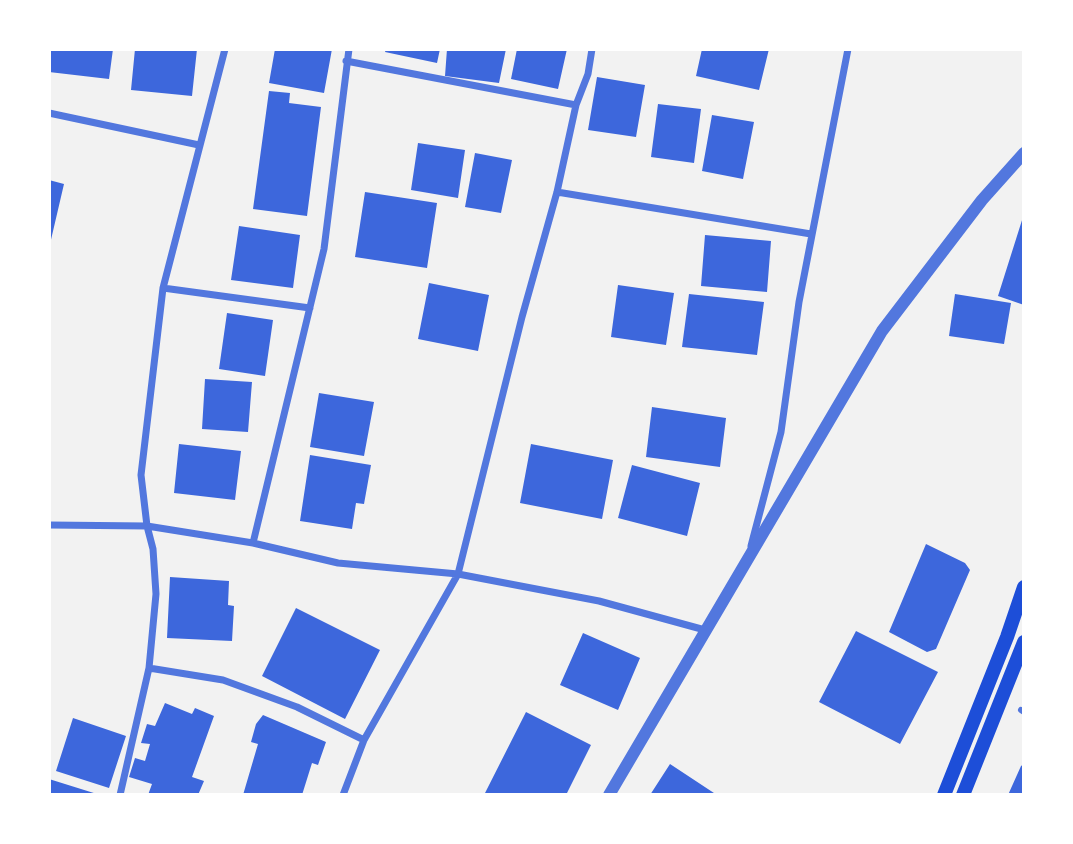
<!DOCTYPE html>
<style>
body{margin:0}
#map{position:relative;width:1073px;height:844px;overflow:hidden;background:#f2f2f2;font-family:Manrope,sans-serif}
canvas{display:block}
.frame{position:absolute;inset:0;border:51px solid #fff;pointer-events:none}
</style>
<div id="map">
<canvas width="1073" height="844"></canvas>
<div class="frame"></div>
</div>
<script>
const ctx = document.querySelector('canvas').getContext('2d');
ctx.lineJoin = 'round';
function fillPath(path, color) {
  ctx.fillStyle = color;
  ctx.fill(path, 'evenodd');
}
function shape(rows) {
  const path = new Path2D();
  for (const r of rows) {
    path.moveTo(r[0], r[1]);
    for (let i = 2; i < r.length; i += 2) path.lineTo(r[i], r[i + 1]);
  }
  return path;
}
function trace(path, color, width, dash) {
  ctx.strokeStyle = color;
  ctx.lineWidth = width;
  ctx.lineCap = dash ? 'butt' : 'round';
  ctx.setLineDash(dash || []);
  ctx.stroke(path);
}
const building = shape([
 [50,49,113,49,109,79,49,72],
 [135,49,197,49,192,96,131,90],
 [275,49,332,49,324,93,269,83],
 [386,49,440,49,437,63,385,52],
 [447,49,506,49,499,83,445,76],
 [517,49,567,49,558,89,511,79],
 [702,49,769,49,759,90,696,76],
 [597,77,645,85,636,137,588,130],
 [269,91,290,93,289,103,321,107,307,216,253,209],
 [658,104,701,109,694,163,651,157],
 [712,115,754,122,743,179,702,171],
 [418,143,465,150,458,198,411,190],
 [475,153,512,160,501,213,465,207],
 [49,180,64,184,50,244,49,244],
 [365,192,437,203,427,268,355,257],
 [1023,217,1024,217,1024,305,998,296],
 [239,226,300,235,293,288,231,280],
 [705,235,771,241,767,292,701,286],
 [429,283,489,295,478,351,418,339],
 [618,285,674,293,666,345,611,337],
 [689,294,764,302,757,355,682,347],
 [955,294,1011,303,1004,344,949,336],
 [227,313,273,320,265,376,219,369],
 [205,379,252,382,248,432,202,429],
 [319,393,374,402,364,456,310,447],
 [652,407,726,418,720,467,646,457],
 [179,444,241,451,235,500,174,493],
 [531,444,613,460,602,519,520,503],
 [310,455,371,465,364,504,356,503,352,529,300,521],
 [632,465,700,483,687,536,618,518],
 [926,544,965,563,970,570,936,649,927,652,889,632],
 [170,577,229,581,228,605,234,606,232,641,167,638],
 [296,608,380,650,345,719,262,676],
 [856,631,938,672,900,744,819,702],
 [583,633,640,658,618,710,560,685],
 [165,703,192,714,195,708,214,716,192,777,204,781,198,795,148,795,152,784,129,777,135,758,145,761,150,744,141,743,147,724,155,726],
 [526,712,591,745,566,795,484,795],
 [263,715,326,742,318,765,312,763,302,795,243,795,258,744,251,742,256,724],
 [73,718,126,736,109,788,56,771],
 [670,764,717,795,650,795],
 [1024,764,1024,795,1008,795,1021,766],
 [49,779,97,794,97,795,49,795]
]);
const pedestrian = shape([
 [1021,710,1024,712]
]);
const minor = shape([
 [346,61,576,105],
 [49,113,199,145],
 [557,192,811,234],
 [163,288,310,308],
 [49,525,147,526,253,543,338,563,458,574,599,601,705,630],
 [253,543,324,249,349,49],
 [751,546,781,432,799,302,848,49],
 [149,668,223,680,297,707,364,740],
 [120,795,149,668,156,594,153,549,147,526,141,475,163,288,225,49],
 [343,795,364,740,458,574,522,317,557,192,576,105,588,74,592,49]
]);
const tertiary = shape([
 [609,795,882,331,982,200,1024,153]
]);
const secondary = shape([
 [944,795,1007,637,1024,587],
 [963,795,1024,642]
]);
fillPath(building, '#3d67dc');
trace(pedestrian, '#5277de', 6);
trace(minor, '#5277de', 7);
trace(tertiary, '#5277de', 12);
trace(secondary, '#1d4ed8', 14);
</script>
